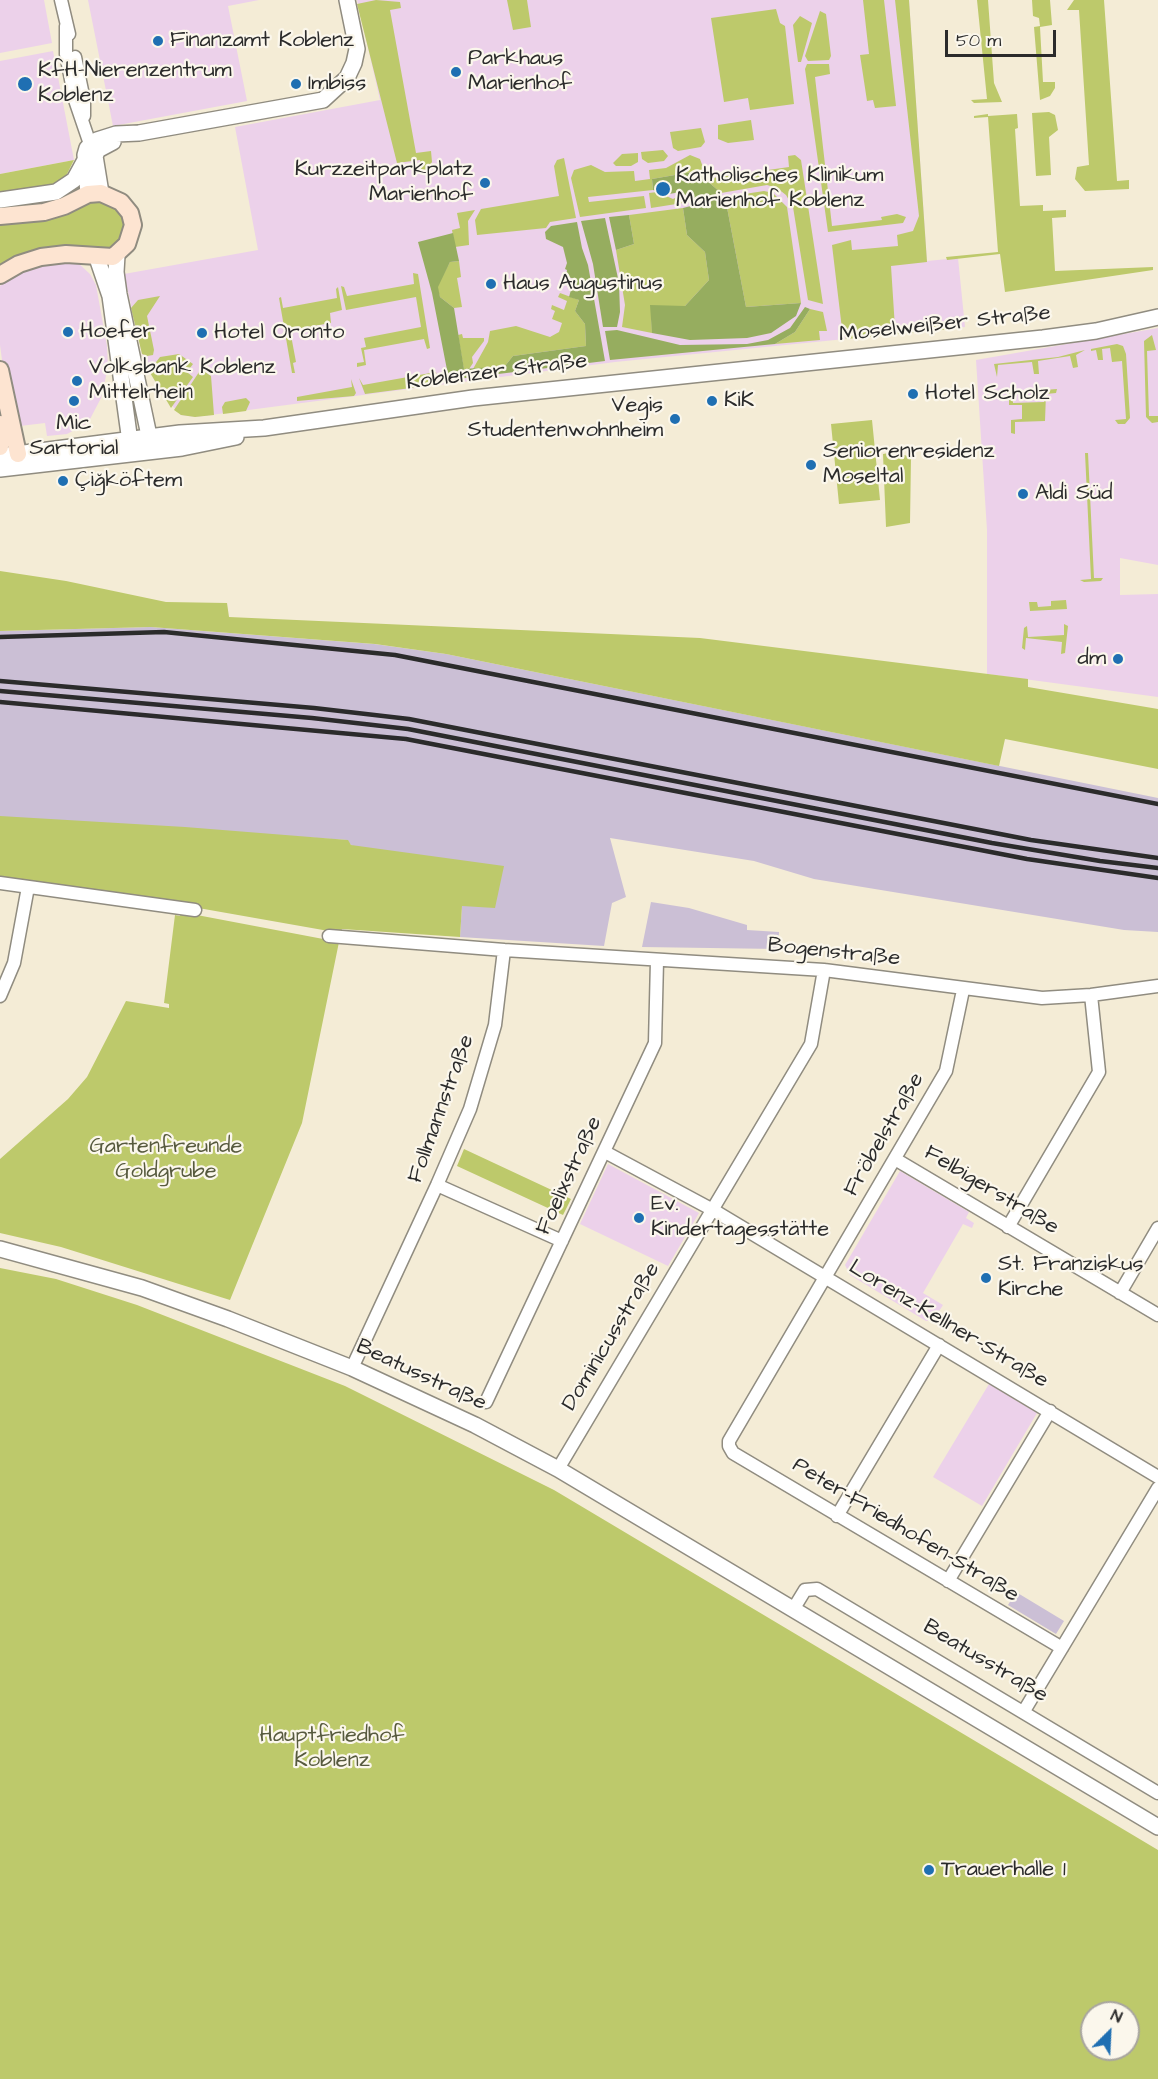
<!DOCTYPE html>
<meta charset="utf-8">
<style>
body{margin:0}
#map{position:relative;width:1158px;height:2079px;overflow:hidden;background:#f4ecd6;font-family:"Architects Daughter",sans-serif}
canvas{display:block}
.north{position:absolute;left:1080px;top:2001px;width:60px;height:60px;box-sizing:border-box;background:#fbf7ec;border:2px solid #a8a59f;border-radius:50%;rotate:24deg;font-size:16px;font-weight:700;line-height:24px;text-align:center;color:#2b2b2b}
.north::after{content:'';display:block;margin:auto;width:21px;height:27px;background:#1f6fb2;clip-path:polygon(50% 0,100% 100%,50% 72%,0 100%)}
.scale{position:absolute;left:945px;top:30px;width:111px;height:27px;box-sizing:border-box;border:3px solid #2b2b2b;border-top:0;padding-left:8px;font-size:18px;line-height:21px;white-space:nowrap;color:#2b2b2b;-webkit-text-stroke:4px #fbf7ec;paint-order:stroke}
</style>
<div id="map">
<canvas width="1158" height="2079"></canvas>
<div class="north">N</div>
<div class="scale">50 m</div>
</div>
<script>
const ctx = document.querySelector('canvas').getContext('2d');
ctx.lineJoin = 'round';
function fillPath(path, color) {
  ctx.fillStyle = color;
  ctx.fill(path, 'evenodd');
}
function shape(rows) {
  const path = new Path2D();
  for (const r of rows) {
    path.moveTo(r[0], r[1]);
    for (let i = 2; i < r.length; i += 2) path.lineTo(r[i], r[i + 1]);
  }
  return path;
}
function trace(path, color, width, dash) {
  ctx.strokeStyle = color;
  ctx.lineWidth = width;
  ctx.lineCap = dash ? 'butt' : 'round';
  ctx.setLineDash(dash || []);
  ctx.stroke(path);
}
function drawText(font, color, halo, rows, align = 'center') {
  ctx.font = font + ' "Architects Daughter",sans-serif';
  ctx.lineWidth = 4.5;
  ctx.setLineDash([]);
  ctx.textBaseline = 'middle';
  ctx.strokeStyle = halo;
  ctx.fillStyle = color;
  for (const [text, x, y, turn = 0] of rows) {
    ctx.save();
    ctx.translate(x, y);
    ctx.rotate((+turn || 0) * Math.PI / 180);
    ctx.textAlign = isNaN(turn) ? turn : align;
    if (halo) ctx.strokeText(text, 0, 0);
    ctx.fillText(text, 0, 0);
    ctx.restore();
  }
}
const built = shape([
 [0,0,44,0,52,43,0,53],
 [88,0,259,0,228,6,247,101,113,126],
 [357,0,909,0,927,261,958,258,965,327,615,362,195,417,181,415,161,394,142,354,124,274,258,250,235,127,380,100],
 [53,51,74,160,0,174,0,61],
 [65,259,77,262,90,274,96,285,107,346,108,367,101,398,88,423,67,434,47,436,45,423,20,426,6,390,0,345,0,286,16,272],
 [1158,328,1158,565,1120,558,1120,595,1158,594,1158,697,987,674,987,530,976,360],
 [608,1164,699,1213,668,1266,580,1224],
 [900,1171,969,1212,966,1218,974,1223,972,1228,963,1224,923,1293,943,1305,934,1319,926,1321,850,1275,845,1265],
 [989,1384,1037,1413,982,1506,933,1477]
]);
const industrial = shape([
 [151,627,374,644,446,654,1158,798,1158,932,1124,930,814,879,754,861,610,838,626,897,612,903,604,946,460,937,462,905,351,845,347,840,0,817,0,631],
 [651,902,689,908,747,925,747,930,779,932,778,949,642,947],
 [1016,1592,1064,1621,1056,1634,1008,1605]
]);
const green = shape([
 [376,0,400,2,401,8,390,10,416,153,431,151,432,162,426,170,421,170,420,160,397,163,357,4],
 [507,0,527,0,531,27,513,30],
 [863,0,884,0,896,106,875,108,873,100,867,101,860,55,869,54],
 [895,0,909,0,927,262,891,266,895,328,953,323,953,329,846,339,842,329,832,245,851,240,852,250,898,246,897,235,913,231,919,216],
 [977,0,988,0,994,83,1002,102,974,103,971,100,987,99],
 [1032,0,1050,0,1052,25,1040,27,1043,82,1055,82,1055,88,1050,96,1040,100,1034,27,1040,26,1039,18,1033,16],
 [1074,0,1104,0,1117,181,1129,180,1129,189,1085,191,1075,179,1077,167,1089,165,1079,10,1067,10],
 [776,9,780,23,785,26,794,104,750,110,748,98,724,102,711,18],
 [820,11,826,14,831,56,829,60,808,61,805,56],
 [800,16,812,23,801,62,798,62,793,25],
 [807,64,829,64,830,74,815,77,832,226,882,220,881,217,897,214,906,217,903,223,828,232,805,69],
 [1049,112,1055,115,1058,130,1049,137,1051,175,1036,176,1032,113],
 [988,114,988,116,1017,114,1018,128,1015,129,1020,206,1043,205,1043,211,1066,210,1066,217,1052,218,1055,271,1153,267,1153,270,1005,292,1000,254,947,260,946,257,998,252,988,117,974,118,974,116],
 [751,120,754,140,728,143,718,139,718,125],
 [701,128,705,142,701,147,678,151,673,148,670,132],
 [663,150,668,156,664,161,648,163,642,159,641,152],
 [638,153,638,162,631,166,616,166,613,163,622,154],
 [690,155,700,159,704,170,652,179,653,190,588,197,589,202,644,196,646,208,580,217,571,178,574,170,591,165,605,172,634,171,635,181,650,179,649,170,666,168],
 [795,155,801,160,823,304,808,300,793,207,786,195,777,188,767,185,721,193,705,179,789,167,788,156],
 [564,158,576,218,550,222,546,228,477,235,475,220,481,209,559,196,554,166,557,160],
 [74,160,66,176,55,185,42,190,0,193,0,174],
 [764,191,773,193,787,207,801,303,746,307,725,197],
 [657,192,673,199,681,195,689,202,651,208,649,193],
 [89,201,100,201,116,206,122,214,126,224,125,232,114,249,0,266,0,222],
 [683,208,687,235,705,252,709,280,685,306,651,306,652,333,622,327,625,305,616,250,634,244,629,215],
 [475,210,468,221,469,245,455,247,452,230,460,228,457,213],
 [459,261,461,277,457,278,462,307,454,308,440,297,437,287,450,262],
 [413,273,418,274,430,348,427,349,424,339,364,350,366,365,357,367,357,363,364,362,361,348,366,347,364,338,421,327,416,297,346,310,341,286,344,287,347,296,414,284],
 [338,287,342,310,330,313,331,323,290,330,296,362,293,363,295,373,292,373,279,298,281,297,283,308,337,298,336,289],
 [560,293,579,300,575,311,585,324,586,346,513,356,505,366,473,369,488,342,490,331,516,326,550,337,559,332,562,323,552,319,555,311,551,309,552,305,564,310,567,301,558,297],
 [160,296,147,316,154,350,153,355,147,356,142,354,131,308,138,300],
 [810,309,823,312,827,331,819,331,820,340,775,344,795,332],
 [462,334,463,338,484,338,484,341,472,357,473,363,469,369,464,370,458,335],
 [1152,335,1156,350,1147,351,1149,416,1158,416,1158,422,1152,423,1146,417,1144,341],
 [1117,344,1123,346,1126,354,1130,418,1125,424,1118,424,1115,420,1126,419,1122,361,1112,362,1110,348,1102,349,1103,360,1098,360,1096,350,1091,351,1091,349],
 [1085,350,1076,355,1078,367,1073,368,1070,356,1038,361,1039,374,1034,374,1032,362,998,365,997,377,994,364,1058,357],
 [179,354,193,364,187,372,193,377,171,408,149,371,160,357],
 [201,369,211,376,214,415,195,417,181,415,174,410],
 [436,372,437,379,434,385,365,394,359,378,363,385],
 [351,379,356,393,354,396,297,401,297,397,352,387],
 [1057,389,1056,393,1046,394,1045,421,1015,422,1015,434,1011,433,1011,420,1022,419,1022,405,1009,405,1009,393,1013,392,1013,403,1044,402,1044,390],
 [246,398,250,402,246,411,223,414,222,407,225,402],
 [872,420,880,500,839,504,831,424],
 [894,452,911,457,910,523,886,527,883,454],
 [1085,453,1088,453,1094,578,1103,578,1101,581,1084,582,1080,580,1091,579],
 [0,571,66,581,166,602,227,603,229,617,700,638,1028,679,1028,687,1158,709,1158,769,1005,739,999,766,446,654,375,644,151,627,0,631],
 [1066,600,1067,609,1030,611,1029,602,1037,602,1038,607,1051,606,1051,601],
 [1064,624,1068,626,1065,653,1061,654,1062,642,1026,638,1025,650,1022,648,1024,628,1027,626,1028,637,1064,635],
 [0,816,185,827,348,840,351,845,504,866,495,908,462,906,460,937,342,929,340,933,170,903,0,878],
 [181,912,339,942,302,1123,230,1300,61,1247,0,1233,0,1159,68,1099,87,1077,126,1001,169,1008,169,1004,164,1003,175,915,180,916],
 [464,1149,571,1199,563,1215,457,1166],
 [0,1268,56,1279,137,1305,345,1386,554,1490,1158,1850,1158,2079,0,2079],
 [1092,2013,1128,2013,1128,2049,1092,2049]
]);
const forest = shape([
 [704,170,705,179,721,193,692,201,681,192,669,194,653,190,652,179],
 [725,197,746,307,801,303,796,316,771,333,747,338,690,340,652,333,650,305,685,306,709,280,705,252,687,235,683,208],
 [629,215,634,244,616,250,609,217],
 [605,218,619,283,620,312,617,327,603,327,593,264,581,221],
 [577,222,582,248,588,265,605,361,449,380,432,293,418,242,453,233,459,261,450,262,438,287,440,297,454,308,464,369,505,366,513,356,586,346,585,324,575,311,579,300,569,297,574,279,566,276,567,270,565,269,567,263,563,247,546,239,545,232,551,226],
 [805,307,810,309,795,332,775,344,610,360,605,331,617,330,680,345,747,344,768,340,790,328]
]);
const minor = shape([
 [61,0,69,34],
 [66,26,66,54,75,100,90,144,98,150],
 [75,57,84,100,84,116],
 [0,883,195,910],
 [329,936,504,950,495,1025,470,1109,437,1185,352,1368],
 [504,950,824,970,1042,998,1091,995,1158,986],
 [963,990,946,1071,729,1441,729,1446,733,1453,1062,1648],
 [0,996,14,963,28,887],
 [605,1152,713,1210,1158,1477],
 [895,1159,1158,1315],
 [437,1185,562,1241],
 [1008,1227,1099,1072,1091,995],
 [1120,1293,1158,1228],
 [486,1402,655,1043,657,961],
 [558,1469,811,1044,824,970],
 [837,1516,939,1345],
 [948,1581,1050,1411],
 [794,1608,805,1590,817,1589,1158,1793],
 [1024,1711,1158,1488]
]);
const tertiary = shape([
 [101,193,95,156,98,150,113,142],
 [88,194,85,155,87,148,97,140,116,134,139,133,323,100,347,78,354,63,357,49,347,0],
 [0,200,56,192,74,180,85,160],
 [117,255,116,272,119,294,151,445],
 [97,258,110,296,131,449],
 [0,456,180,433,264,428,473,398,1043,338,1096,331,1158,317],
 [0,469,182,448,236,437],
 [0,1249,142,1288,228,1319,352,1368,475,1425,558,1469,1158,1827]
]);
const secondary = shape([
 [0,216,44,212,64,206,88,194,101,193,121,202,130,213,133,225,127,244,113,257,66,254,41,257,19,264,0,275],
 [0,370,18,454],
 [0,424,0,447]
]);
const rail = shape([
 [0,637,164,632,395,655,1158,804],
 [0,681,314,708,409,719,1031,840,1158,858],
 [0,691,312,718,408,729,992,843,1100,861,1158,868],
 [0,702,406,739,1027,859,1158,878]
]);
const markers = [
 [158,41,6,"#1f6fb2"],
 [456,72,6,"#1f6fb2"],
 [25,84,8,"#1f6fb2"],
 [296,84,6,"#1f6fb2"],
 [485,183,6,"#1f6fb2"],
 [663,189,8,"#1f6fb2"],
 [491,284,6,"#1f6fb2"],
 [68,332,6,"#1f6fb2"],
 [202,333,6,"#1f6fb2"],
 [77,381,6,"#1f6fb2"],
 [913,394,6,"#1f6fb2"],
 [74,401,6,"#1f6fb2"],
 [712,401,6,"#1f6fb2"],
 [675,419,6,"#1f6fb2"],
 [811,465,6,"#1f6fb2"],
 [63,481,6,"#1f6fb2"],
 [1023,494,6,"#1f6fb2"],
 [1118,659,6,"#1f6fb2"],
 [639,1218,6,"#1f6fb2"],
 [986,1278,6,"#1f6fb2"],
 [929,1870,6,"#1f6fb2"]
];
const poiNames = [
 ["Finanzamt Koblenz",170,41],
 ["Parkhaus",468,59],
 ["Marienhof",468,84],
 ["KfH-Nierenzentrum",38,71],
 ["Koblenz",38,96],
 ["Imbiss",308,84],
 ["Kurzzeitparkplatz",473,170,"right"],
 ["Marienhof",473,195,"right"],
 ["Katholisches Klinikum",676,176],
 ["Marienhof Koblenz",676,201],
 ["Haus Augustinus",503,284],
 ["Hoefer",80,332],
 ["Hotel Oronto",214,333],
 ["Volksbank Koblenz",89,368],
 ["Mittelrhein",89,393],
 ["Hotel Scholz",925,394],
 ["KiK",724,401],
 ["Vegis",663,406,"right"],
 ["Studentenwohnheim",663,431,"right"],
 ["Mic",74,424,"center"],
 ["Sartorial",74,449,"center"],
 ["Seniorenresidenz",823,452],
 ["Moseltal",823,477],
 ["Çiğköftem",75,481],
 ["Aldi Süd",1035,494],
 ["dm",1106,659,"right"],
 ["Ev.",651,1205],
 ["Kindertagesstätte",651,1230],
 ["St. Franziskus",998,1265],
 ["Kirche",998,1290],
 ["Trauerhalle 1",941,1870]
];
const streetNames = [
 ["Moselweißer Straße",945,325,-6],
 ["Koblenzer Straße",497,373,-7],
 ["Bogenstraße",834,953,6],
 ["Follmannstraße",442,1109,-70],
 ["Fröbelstraße",885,1135,-60],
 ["Foelixstraße",570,1176,-65],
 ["Felbigerstraße",991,1191,31],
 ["Lorenz-Kellner-Straße",948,1325,31],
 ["Dominicusstraße",612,1337,-59],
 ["Beatusstraße",421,1376,25],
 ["Peter-Friedhofen-Straße",905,1531,31],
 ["Beatusstraße",985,1662,31]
];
const parkNames = [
 ["Gartenfreunde",166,1147],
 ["Goldgrube",166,1172],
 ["Hauptfriedhof",332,1736],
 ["Koblenz",332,1761]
];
fillPath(built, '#ecd1ea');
fillPath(industrial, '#cbbfd5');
fillPath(green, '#bdc96b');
fillPath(forest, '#96ad5f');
trace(minor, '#908c80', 15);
trace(tertiary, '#908c80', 18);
trace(secondary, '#908c80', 20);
trace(minor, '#fff', 12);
trace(tertiary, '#fff', 15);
trace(secondary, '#fde4d1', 16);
trace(rail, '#2b2b2b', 4.5);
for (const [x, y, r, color] of markers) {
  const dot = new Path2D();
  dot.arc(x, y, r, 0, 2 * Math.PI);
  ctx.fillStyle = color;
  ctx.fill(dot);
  trace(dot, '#fbf7ec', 2);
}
drawText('22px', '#2b2b2b', '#fbf7ec', poiNames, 'left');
drawText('22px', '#2b2b2b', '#fbf7ec', streetNames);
drawText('22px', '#575a3e', '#fbf7ec', parkNames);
</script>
